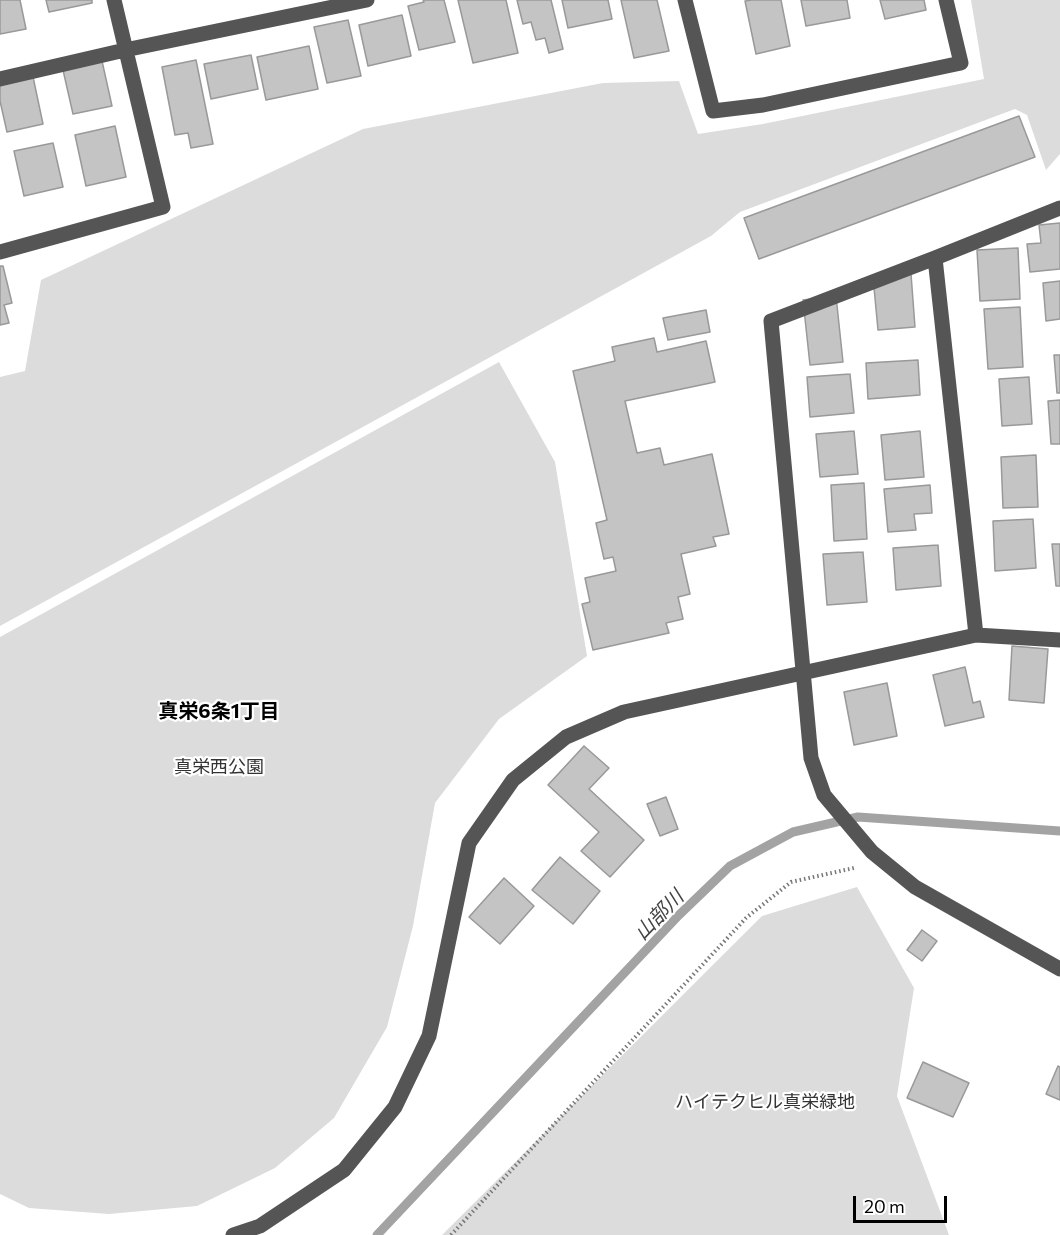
<!DOCTYPE html>
<meta charset="utf-8">
<style>
body{margin:0}
#map{position:relative;width:1060px;height:1235px;overflow:hidden;background:#fff;font-family:Commissioner,sans-serif}
canvas{display:block}
.scale{position:absolute;left:853px;top:1196px;width:94px;height:27px;box-sizing:border-box;border:3px solid #000;border-top:0;padding-left:8px;font-size:18px;line-height:21px;white-space:nowrap;color:#000;-webkit-text-stroke:4px #fff;paint-order:stroke}
</style>
<div id="map">
<canvas width="1060" height="1235"></canvas>
<div class="scale">20 m</div>
</div>
<script>
const ctx = document.querySelector('canvas').getContext('2d');
ctx.lineJoin = 'round';
function fillPath(path, color) {
  ctx.fillStyle = color;
  ctx.fill(path, 'evenodd');
}
function shape(rows) {
  const path = new Path2D();
  for (const r of rows) {
    path.moveTo(r[0], r[1]);
    for (let i = 2; i < r.length; i += 2) path.lineTo(r[i], r[i + 1]);
  }
  return path;
}
function trace(path, color, width, dash) {
  ctx.strokeStyle = color;
  ctx.lineWidth = width;
  ctx.lineCap = dash ? 'butt' : 'round';
  ctx.setLineDash(dash || []);
  ctx.stroke(path);
}
function drawText(font, color, halo, rows, align = 'center') {
  ctx.font = font + ' Commissioner,"Noto Sans JP",sans-serif';
  ctx.lineWidth = 4.5;
  ctx.setLineDash([]);
  ctx.textBaseline = 'middle';
  ctx.strokeStyle = halo;
  ctx.fillStyle = color;
  for (const [text, x, y, turn = 0] of rows) {
    ctx.save();
    ctx.translate(x, y);
    ctx.rotate((+turn || 0) * Math.PI / 180);
    ctx.textAlign = isNaN(turn) ? turn : align;
    if (halo) ctx.strokeText(text, 0, 0);
    ctx.fillText(text, 0, 0);
    ctx.restore();
  }
}
const green = shape([
 [971,0,1060,0,1060,154,1046,170,1027,115,1015,109,740,212,711,236,0,626,0,377,25,371,41,280,363,129,603,83,679,81,698,134,763,124,984,79],
 [499,362,555,462,587,656,499,719,435,803,413,926,387,1027,334,1118,275,1168,197,1206,109,1214,29,1208,0,1194,0,637],
 [857,887,914,988,897,1096,949,1235,442,1235,762,916]
]);
const stream = shape([
 [377,1235,679,915,730,866,793,832,858,817,1060,831]
]);
const building = shape([
 [0,0,20,0,26,29,0,34,0,0],
 [46,0,92,0,92,3,49,12,46,0],
 [423,0,444,0,455,42,419,50,408,6,424,2,423,0],
 [458,0,506,0,518,53,473,63,458,0],
 [517,0,551,0,563,49,549,53,545,38,536,40,531,22,523,24,517,0],
 [562,0,608,0,612,19,568,28,562,0],
 [621,0,657,0,669,51,634,58,621,0],
 [752,0,781,0,790,46,756,54,745,1,752,0],
 [801,0,847,0,850,18,806,26,801,0],
 [880,0,924,0,926,10,885,19,880,0],
 [402,15,411,56,368,66,359,25,402,15],
 [348,20,361,76,327,83,314,27,348,20],
 [309,46,318,89,266,100,257,57,309,46],
 [251,55,258,89,211,99,204,64,251,55],
 [196,60,213,144,191,148,188,133,175,135,162,67,196,60],
 [102,61,112,106,73,114,63,70,102,61],
 [32,72,43,124,7,132,0,101,0,79,32,72],
 [1019,116,1035,157,759,259,744,218,1019,116],
 [115,126,126,177,86,186,75,135,115,126],
 [53,143,63,187,24,196,14,151,53,143],
 [1060,223,1060,269,1030,272,1027,244,1041,243,1039,225,1060,223],
 [1018,248,1020,299,980,301,977,250,1018,248],
 [0,266,3,266,12,303,4,305,9,323,0,325,0,266],
 [911,274,915,327,878,330,873,277,911,274],
 [1060,281,1060,319,1046,321,1043,283,1060,281],
 [836,296,843,362,810,365,803,300,836,296],
 [1020,307,1023,367,988,369,984,309,1020,307],
 [706,310,710,332,668,340,663,318,706,310],
 [654,338,657,352,706,341,715,382,625,401,637,453,660,448,664,465,712,454,729,534,713,537,716,546,681,554,690,594,678,597,683,619,666,623,669,633,593,650,582,604,590,602,585,578,616,571,613,557,604,559,596,523,607,520,573,371,615,361,612,347,654,338],
 [1054,355,1060,355,1060,393,1057,393,1054,355],
 [918,360,920,395,868,399,866,363,918,360],
 [850,374,854,413,810,417,807,377,850,374],
 [1029,377,1032,424,1002,426,999,379,1029,377],
 [1060,400,1060,444,1051,444,1048,401,1060,400],
 [854,431,858,474,820,477,816,434,854,431],
 [920,431,924,477,885,480,881,435,920,431],
 [1036,455,1038,507,1003,508,1001,457,1036,455],
 [864,483,867,539,834,541,831,485,864,483],
 [930,485,932,513,914,514,916,530,888,532,884,489,930,485],
 [1033,519,1036,568,995,571,993,521,1033,519],
 [1052,544,1060,544,1060,586,1056,586,1052,544],
 [938,545,941,586,896,590,893,548,938,545],
 [863,552,867,602,827,605,823,554,863,552],
 [1012,646,1048,649,1044,703,1009,700,1012,646],
 [965,667,973,703,980,701,984,717,945,726,933,675,965,667],
 [887,683,897,736,854,745,844,692,887,683],
 [584,746,609,768,589,789,644,840,610,877,581,851,599,832,548,785,584,746],
 [666,797,678,829,660,836,647,804,666,797],
 [560,857,600,891,573,924,532,890,560,857],
 [504,878,534,906,500,944,469,917,504,878],
 [922,930,937,941,922,961,907,950,922,930],
 [923,1062,969,1083,953,1117,907,1098,923,1062],
 [1058,1066,1060,1067,1060,1100,1046,1094,1058,1066]
]);
const path = shape([
 [451,1235,746,918,791,882,854,868]
]);
const minor = shape([
 [685,0,713,111,763,105,961,63,946,0],
 [0,79,125,50,367,0],
 [1060,208,935,258,771,321,811,758,824,795,872,852,915,887,1060,969],
 [0,252,163,207,114,0],
 [935,258,976,635],
 [233,1235,260,1226,344,1170,395,1107,429,1036,469,843,513,780,566,737,624,712,976,635,1060,640]
]);
const parkNames = [
 ["真栄西公園",219,767],
 ["ハイテクヒル真栄緑地",765,1102]
];
const neighbourhoodNames = [
 ["真栄6条1丁目",219,711]
];
const waterNames = [
 ["山部川",659,915,-46]
];
fillPath(green, '#dcdcdc');
trace(stream, '#a3a3a3', 9);
fillPath(building, '#c4c4c4');
trace(building, '#999', 1.5);
trace(path, '#777', 4, [1.5, 3]);
trace(minor, '#555', 15);
drawText('18px', '#333', '#fff', parkNames);
drawText('bold 20px', '#000', '#fff', neighbourhoodNames);
drawText('italic 20px', '#444', '#fff', waterNames);
</script>
